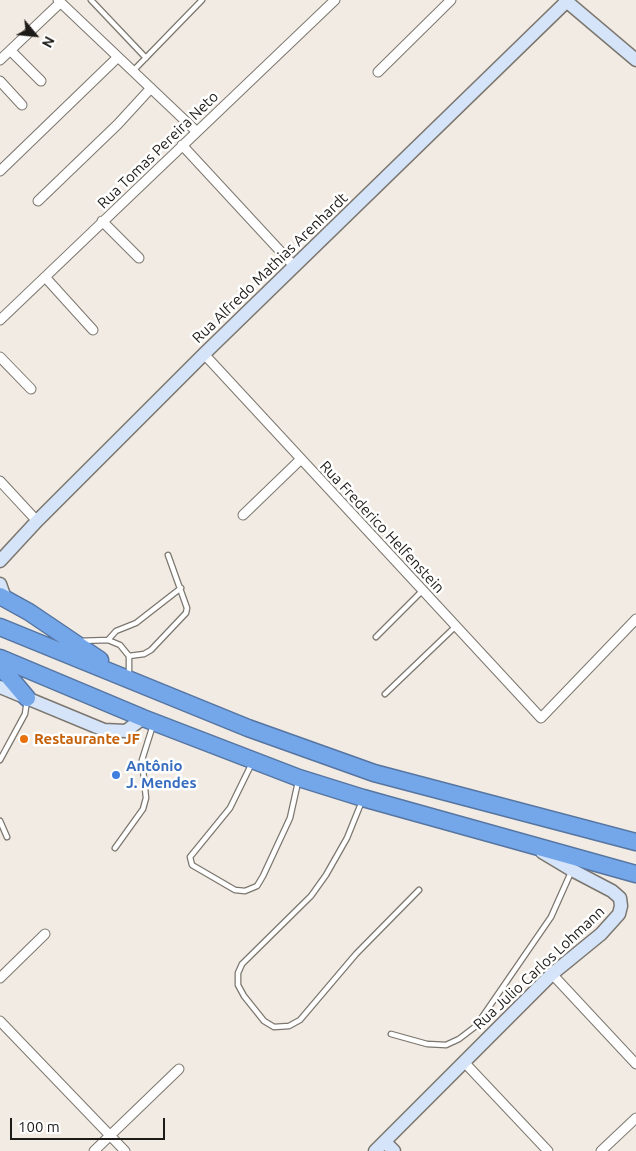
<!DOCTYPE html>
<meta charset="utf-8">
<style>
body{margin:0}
#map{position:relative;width:636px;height:1151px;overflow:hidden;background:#f2ebe3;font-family:Ubuntu,sans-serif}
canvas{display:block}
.north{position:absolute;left:10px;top:10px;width:50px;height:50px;-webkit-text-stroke:4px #fff;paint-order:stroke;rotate:118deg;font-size:14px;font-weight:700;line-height:20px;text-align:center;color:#1d1b18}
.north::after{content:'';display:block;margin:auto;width:18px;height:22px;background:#1d1b18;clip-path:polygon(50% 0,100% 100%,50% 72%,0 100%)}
.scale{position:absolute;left:10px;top:1118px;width:155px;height:22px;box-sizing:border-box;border:2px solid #1d1b18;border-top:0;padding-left:6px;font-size:15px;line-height:18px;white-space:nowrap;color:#1d1b18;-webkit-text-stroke:4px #fff;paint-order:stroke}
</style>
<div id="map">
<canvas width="636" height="1151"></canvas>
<div class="north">N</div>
<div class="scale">100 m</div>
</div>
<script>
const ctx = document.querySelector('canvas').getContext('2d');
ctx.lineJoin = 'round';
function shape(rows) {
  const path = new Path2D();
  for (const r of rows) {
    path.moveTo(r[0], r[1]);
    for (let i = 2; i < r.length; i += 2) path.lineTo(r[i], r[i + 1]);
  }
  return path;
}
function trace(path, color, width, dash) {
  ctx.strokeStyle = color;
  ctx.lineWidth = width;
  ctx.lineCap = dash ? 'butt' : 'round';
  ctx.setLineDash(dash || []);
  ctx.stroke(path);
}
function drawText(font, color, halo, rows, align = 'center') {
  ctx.font = font + ' Ubuntu,sans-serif';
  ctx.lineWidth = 5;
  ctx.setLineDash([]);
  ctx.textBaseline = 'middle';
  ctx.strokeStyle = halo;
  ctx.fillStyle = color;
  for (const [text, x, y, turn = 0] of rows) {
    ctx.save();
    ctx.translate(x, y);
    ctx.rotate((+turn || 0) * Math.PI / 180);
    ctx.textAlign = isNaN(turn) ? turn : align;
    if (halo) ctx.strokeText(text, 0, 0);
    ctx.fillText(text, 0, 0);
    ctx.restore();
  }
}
const lane = shape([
 [91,0,146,58],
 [133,71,202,0],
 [376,637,423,590],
 [108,640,116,631,136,623,181,588],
 [79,641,108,640,120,645,129,656,129,676],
 [129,656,144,654,151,650,186,613,187,608,168,555],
 [385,694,456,626],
 [0,760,25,714,27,700],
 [252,763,230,808,190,857,192,865,235,890,245,891,257,886,263,876,290,818,298,782],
 [362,801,347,838,326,875,311,896,242,964,238,973,238,985,244,996,264,1021,274,1027,289,1026,300,1020,356,954,419,890],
 [0,821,7,837],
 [115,848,143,809,146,798,142,760,153,725],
 [391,1034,427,1044,446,1045,459,1039,476,1026,551,917,572,870]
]);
const street = shape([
 [58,0,196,131],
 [11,51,41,81],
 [0,60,60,3],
 [378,72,451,0],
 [0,81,22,105],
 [182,145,294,266],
 [0,171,118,57],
 [38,201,118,124,151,88],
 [102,221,139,258],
 [45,277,93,330],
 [0,320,335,0],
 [204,354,541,718,636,619],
 [0,357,31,389],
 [0,481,37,521],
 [243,515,301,459],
 [552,974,636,1064],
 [0,978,45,934],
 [0,1021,125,1151],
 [464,1062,548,1151],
 [94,1151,179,1069],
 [601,1151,636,1118]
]);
const secondary = shape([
 [565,0,636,60],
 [0,561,37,521,204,354,566,2],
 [0,584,5,598],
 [0,687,104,730,126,731,143,718],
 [385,1142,394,1151],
 [375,1151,552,974,601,934,619,914,621,906,620,898,612,891,572,870,542,852]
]);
const highway = shape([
 [0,596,29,612,100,660],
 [0,627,248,728,374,773,636,842],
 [0,658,143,718,299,778,363,798,636,874],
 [0,666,27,698]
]);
const markers = [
 [24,739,5,"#e8710a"],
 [116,775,5,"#3f7fe0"]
];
const streetNames = [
 ["Rua Tomas Pereira Neto",158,150,-44],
 ["Rua Alfredo Mathias Arenhardt",270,268,-44],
 ["Rua Frederico Helfenstein",382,527,47],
 ["Rua Julio Carlos Lohmann",539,968,-43]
];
const foodNames = [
 ["Restaurante JF",34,739]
];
const shopNames = [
 ["Antônio",126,766],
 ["J. Mendes",126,783]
];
trace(lane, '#7b766e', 7);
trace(street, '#7b766e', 11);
trace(secondary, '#7b766e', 15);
trace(highway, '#5675a0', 19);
trace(lane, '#fff', 4.5);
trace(street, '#fff', 9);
trace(secondary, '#d5e4f9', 12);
trace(highway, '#74a6ea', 16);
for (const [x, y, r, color] of markers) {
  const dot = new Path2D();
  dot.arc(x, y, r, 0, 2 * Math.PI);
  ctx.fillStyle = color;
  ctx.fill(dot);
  trace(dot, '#fff', 2);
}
drawText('15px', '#1d1b18', '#fff', streetNames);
drawText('bold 15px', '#c56008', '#fff', foodNames, 'left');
drawText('bold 15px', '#366cbe', '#fff', shopNames, 'left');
</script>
